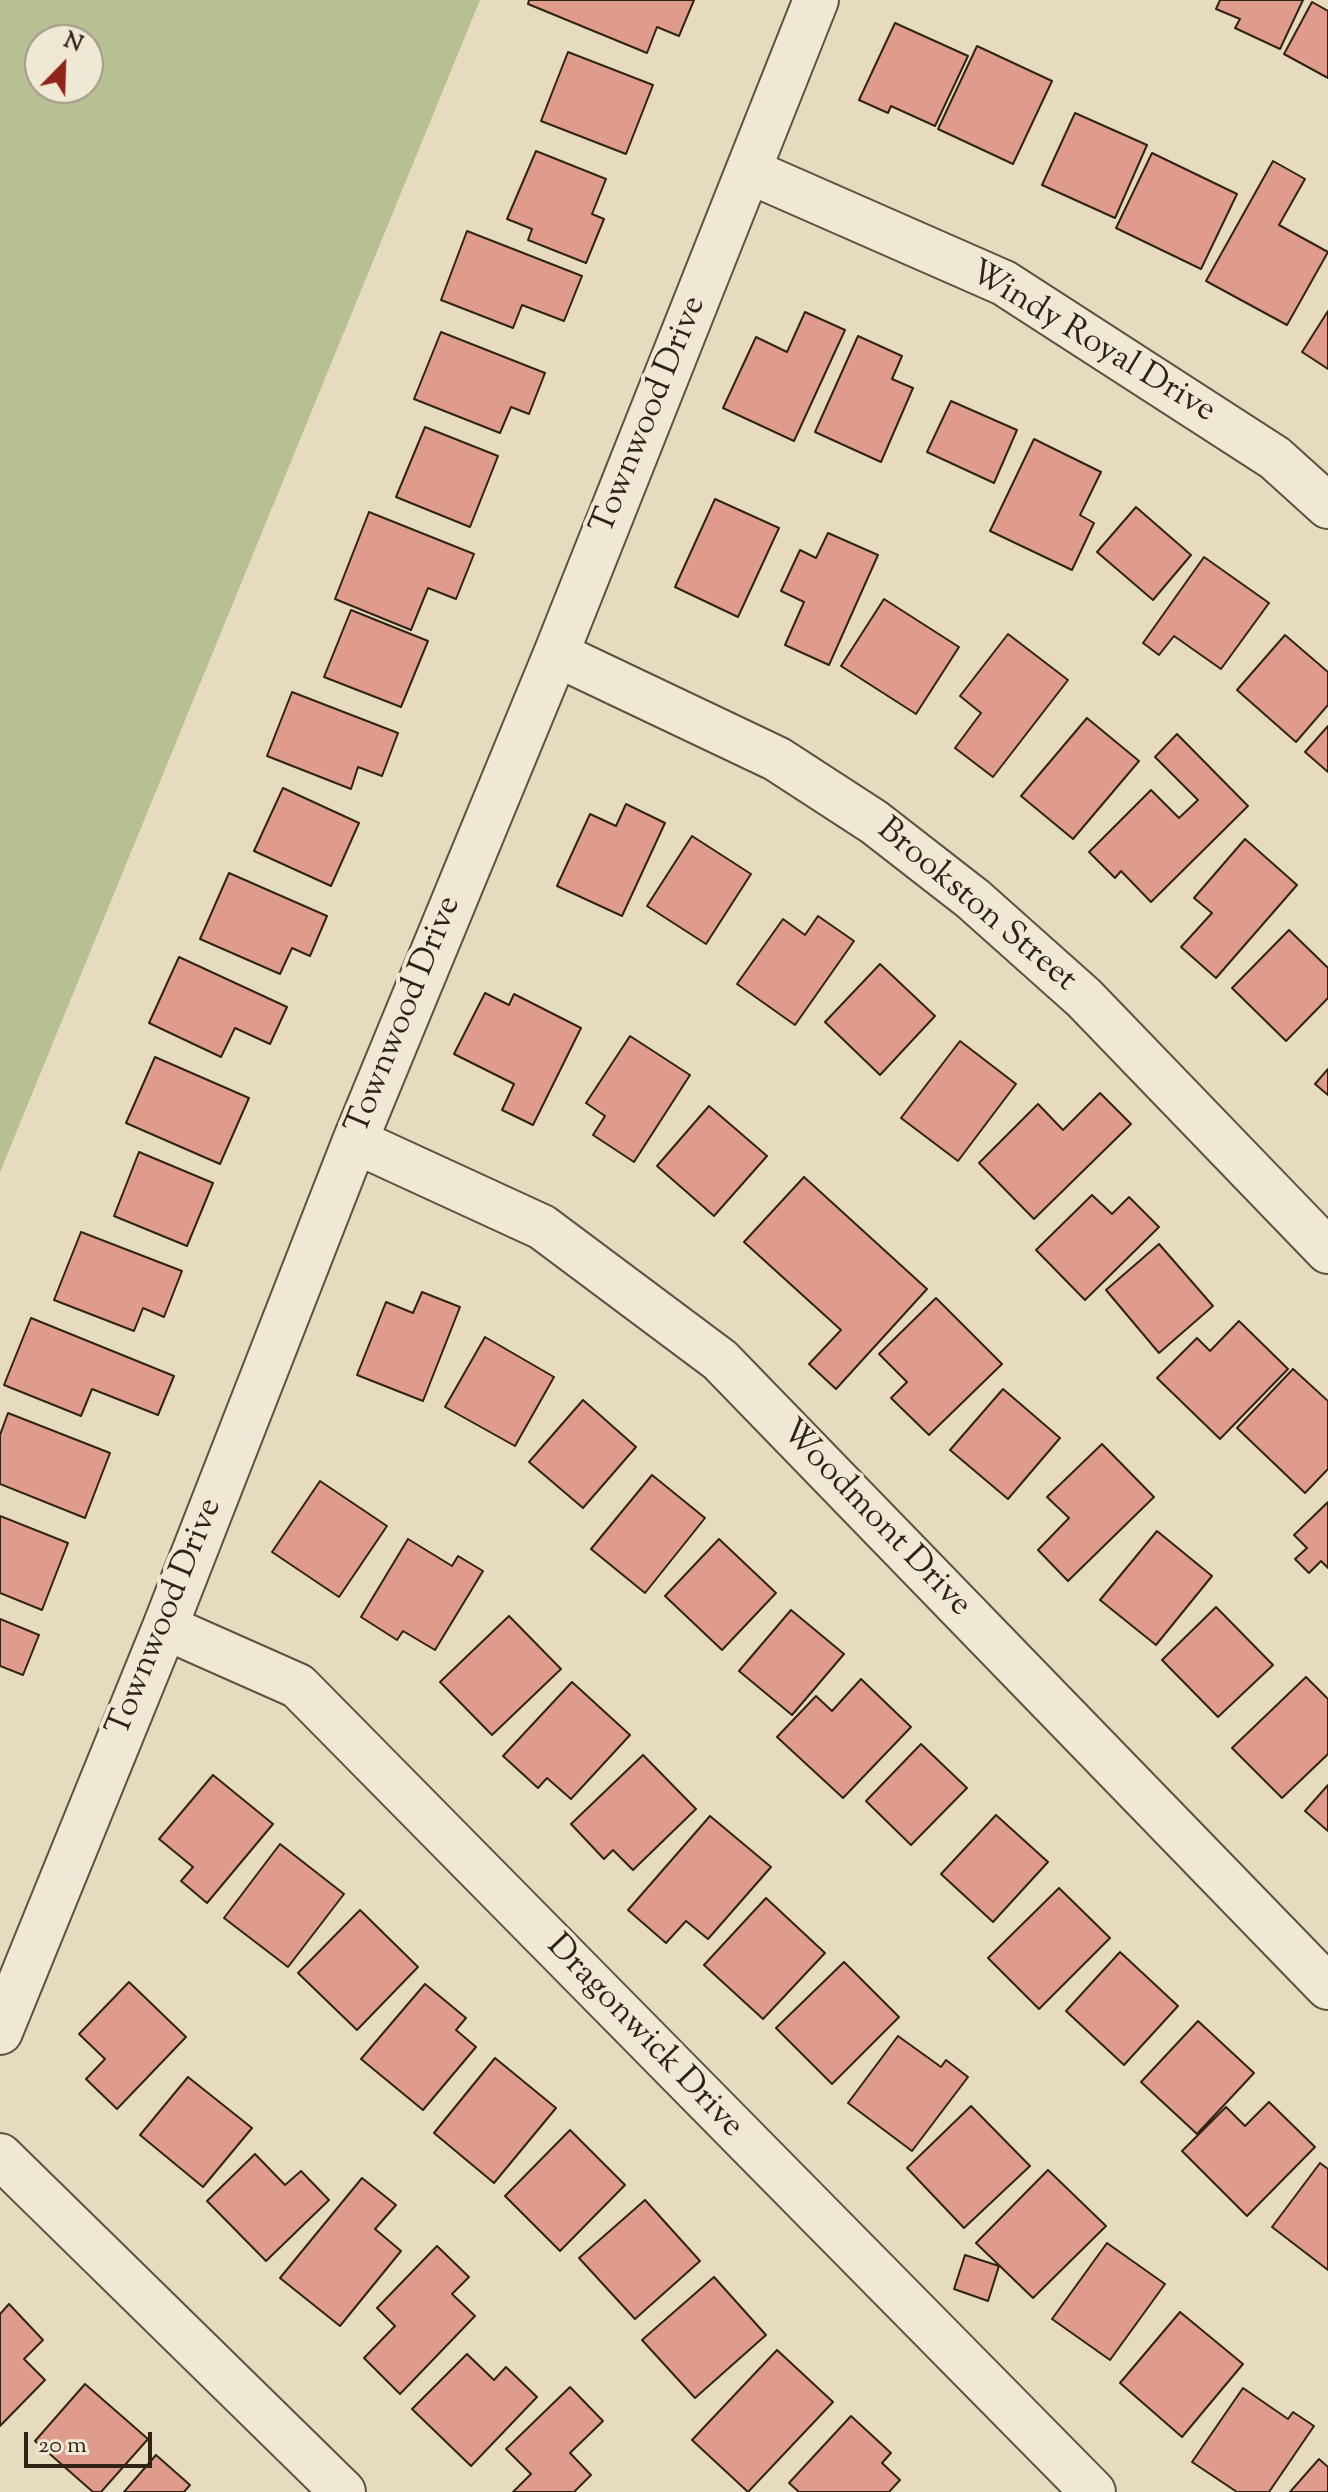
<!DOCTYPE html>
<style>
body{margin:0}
#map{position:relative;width:1328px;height:2492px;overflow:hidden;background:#e6dbbe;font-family:"Sorts Mill Goudy",serif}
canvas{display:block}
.north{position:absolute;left:24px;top:24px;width:80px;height:80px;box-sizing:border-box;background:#efe8d5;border:2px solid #a39989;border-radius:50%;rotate:23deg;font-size:22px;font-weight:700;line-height:32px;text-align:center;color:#302316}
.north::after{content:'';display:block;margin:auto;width:28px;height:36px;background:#8f2418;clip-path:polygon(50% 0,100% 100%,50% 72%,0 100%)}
.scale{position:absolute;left:24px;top:2432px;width:128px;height:36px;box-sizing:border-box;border:4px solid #302316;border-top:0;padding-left:10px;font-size:24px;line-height:28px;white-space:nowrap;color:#302316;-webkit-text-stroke:6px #efe8d5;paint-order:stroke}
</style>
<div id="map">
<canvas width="1328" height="2492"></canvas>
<div class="north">N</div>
<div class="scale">20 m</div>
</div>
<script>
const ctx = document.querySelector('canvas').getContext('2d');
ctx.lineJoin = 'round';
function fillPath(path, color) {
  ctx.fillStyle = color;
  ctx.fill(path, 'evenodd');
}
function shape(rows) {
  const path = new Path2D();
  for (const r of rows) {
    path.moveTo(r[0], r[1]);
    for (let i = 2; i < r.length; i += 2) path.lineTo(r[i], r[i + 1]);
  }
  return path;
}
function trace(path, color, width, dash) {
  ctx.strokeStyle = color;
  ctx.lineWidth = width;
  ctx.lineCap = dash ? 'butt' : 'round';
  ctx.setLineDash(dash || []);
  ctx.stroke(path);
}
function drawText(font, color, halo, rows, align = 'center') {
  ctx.font = font + ' "Sorts Mill Goudy",serif';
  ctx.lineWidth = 8;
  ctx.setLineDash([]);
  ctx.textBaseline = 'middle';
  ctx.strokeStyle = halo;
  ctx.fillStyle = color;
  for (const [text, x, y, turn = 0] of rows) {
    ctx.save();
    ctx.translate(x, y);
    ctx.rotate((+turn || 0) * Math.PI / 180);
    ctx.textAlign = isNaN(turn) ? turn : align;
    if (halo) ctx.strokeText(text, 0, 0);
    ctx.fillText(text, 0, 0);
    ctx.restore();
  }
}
const green = shape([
 [0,0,480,0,0,1172],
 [40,40,88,40,88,88,40,88]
]);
const building = shape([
 [529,0,694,0,679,36,657,27,647,53,528,4,529,0],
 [1220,0,1303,0,1280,49,1235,28,1240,19,1216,9,1220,0],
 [1312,2,1328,11,1328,78,1284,54,1312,2],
 [895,23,968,56,935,126,891,106,888,113,859,100,895,23],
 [977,46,1052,81,1013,164,938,129,977,46],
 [568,52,653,85,626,154,541,121,568,52],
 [1075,113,1147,145,1115,218,1042,185,1075,113],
 [536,151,606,179,592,214,604,219,586,263,528,240,532,229,507,219,536,151],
 [1152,153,1237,194,1201,269,1116,228,1152,153],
 [1273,161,1305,179,1279,225,1328,252,1287,325,1206,281,1273,161],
 [467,231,582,276,564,321,522,305,513,328,441,300,467,231],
 [1328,311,1328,369,1302,352,1328,311],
 [805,312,845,330,794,441,723,408,756,337,787,352,805,312],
 [441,332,545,373,529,414,511,407,500,433,414,399,441,332],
 [858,336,902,356,892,379,913,388,881,462,815,432,858,336],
 [951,401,1017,430,994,483,927,452,951,401],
 [425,427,498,456,470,527,396,497,425,427],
 [1034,439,1101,472,1080,515,1094,523,1072,570,990,531,1034,439],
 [715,499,779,528,738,617,675,587,715,499],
 [1136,507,1191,555,1153,600,1097,552,1136,507],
 [369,512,474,554,456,599,428,588,411,630,335,599,369,512],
 [828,533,878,555,829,665,785,645,804,602,781,591,800,550,816,558,828,533],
 [1204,557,1269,603,1221,669,1174,636,1159,655,1143,643,1204,557],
 [884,599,959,647,916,714,841,666,884,599],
 [351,610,428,641,401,707,324,677,351,610],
 [1008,634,1068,680,993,777,955,748,981,713,960,696,1008,634],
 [1285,635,1328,672,1328,705,1296,742,1237,690,1285,635],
 [292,692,398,733,382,776,358,767,351,789,267,756,292,692],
 [1087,718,1139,761,1073,839,1021,796,1087,718],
 [1328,726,1328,772,1305,752,1328,726],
 [1177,734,1248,806,1151,902,1121,871,1115,878,1089,852,1151,790,1179,818,1198,800,1155,757,1177,734],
 [283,788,359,823,331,886,254,851,283,788],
 [626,804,665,823,622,916,557,886,590,814,616,826,626,804],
 [692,836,751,874,706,944,647,906,692,836],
 [1245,839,1297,885,1216,978,1181,947,1212,913,1194,898,1245,839],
 [229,873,327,916,310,956,292,948,280,974,200,939,229,873],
 [818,916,854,941,795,1025,737,984,783,919,805,935,818,916],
 [1289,930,1328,968,1328,998,1286,1041,1232,988,1289,930],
 [179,957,287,1007,270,1044,235,1028,221,1057,149,1023,179,957],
 [880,964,935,1016,880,1075,825,1022,880,964],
 [485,993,509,1005,514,994,581,1028,533,1125,502,1110,514,1084,454,1054,485,993],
 [630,1036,690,1075,634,1162,593,1135,605,1116,586,1103,630,1036],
 [960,1041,1016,1084,958,1161,901,1118,960,1041],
 [155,1057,249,1098,220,1164,126,1123,155,1057],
 [1328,1069,1328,1095,1315,1084,1328,1069],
 [1100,1093,1131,1124,1034,1219,979,1163,1038,1104,1063,1130,1100,1093],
 [709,1106,767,1156,714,1216,657,1166,709,1106],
 [139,1152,213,1183,187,1246,114,1216,139,1152],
 [804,1177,927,1289,836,1389,809,1364,841,1330,744,1242,804,1177],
 [1092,1195,1112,1214,1129,1197,1159,1227,1085,1300,1036,1250,1092,1195],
 [81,1232,182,1271,164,1317,143,1308,134,1331,54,1300,81,1232],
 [1159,1244,1213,1306,1159,1353,1106,1290,1159,1244],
 [422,1292,460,1307,423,1401,357,1375,386,1302,413,1313,422,1292],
 [936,1298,1002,1364,929,1435,891,1398,907,1382,879,1354,936,1298],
 [31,1318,174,1376,158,1415,92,1389,81,1416,4,1385,31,1318],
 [1239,1321,1288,1369,1220,1439,1157,1378,1197,1338,1210,1351,1239,1321],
 [485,1337,554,1377,515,1446,445,1407,485,1337],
 [1293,1369,1328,1401,1328,1469,1305,1493,1237,1428,1293,1369],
 [1003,1389,1060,1438,1008,1499,950,1450,1003,1389],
 [583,1400,636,1447,583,1508,529,1462,583,1400],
 [8,1413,110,1453,85,1518,0,1484,0,1435,8,1413],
 [1102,1444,1154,1497,1068,1581,1038,1550,1069,1518,1047,1497,1102,1444],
 [652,1475,705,1518,645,1593,591,1549,652,1475],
 [320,1481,387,1526,339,1597,272,1552,320,1481],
 [1328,1502,1328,1568,1321,1561,1309,1573,1295,1559,1307,1548,1294,1535,1328,1502],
 [0,1516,68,1543,42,1610,0,1593,0,1516],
 [1157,1531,1212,1576,1156,1645,1100,1600,1157,1531],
 [408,1539,452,1566,458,1556,483,1571,435,1650,403,1631,397,1640,361,1617,408,1539],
 [719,1539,776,1593,722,1650,665,1596,719,1539],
 [1216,1607,1273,1665,1218,1717,1162,1660,1216,1607],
 [791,1610,844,1654,792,1715,739,1671,791,1610],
 [509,1616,561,1669,492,1735,440,1682,509,1616],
 [0,1619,39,1635,23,1675,0,1666,0,1619],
 [1306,1677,1328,1699,1328,1754,1282,1798,1232,1748,1306,1677],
 [861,1679,911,1727,843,1798,777,1737,816,1696,832,1711,861,1679],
 [572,1682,630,1735,571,1799,547,1778,538,1788,503,1756,572,1682],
 [921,1744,967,1788,911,1845,866,1801,921,1744],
 [643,1755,696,1809,633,1870,613,1850,604,1859,571,1824,643,1755],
 [213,1775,273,1824,207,1903,181,1881,193,1867,159,1839,213,1775],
 [1328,1785,1328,1831,1305,1811,1328,1785],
 [996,1815,1048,1862,993,1922,941,1874,996,1815],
 [710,1816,771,1867,708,1939,686,1921,666,1943,628,1910,710,1816],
 [280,1844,344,1894,288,1967,224,1918,280,1844],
 [1059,1888,1110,1938,1039,2009,988,1958,1059,1888],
 [766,1898,825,1953,763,2019,704,1965,766,1898],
 [360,1910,418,1967,357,2030,298,1973,360,1910],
 [1120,1952,1178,2006,1124,2065,1066,2011,1120,1952],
 [844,1962,899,2017,832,2084,776,2028,844,1962],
 [129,1982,186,2037,117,2109,86,2079,105,2059,79,2034,129,1982],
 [425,1984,466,2018,456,2030,476,2047,423,2110,361,2059,425,1984],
 [1198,2021,1254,2073,1197,2134,1141,2082,1198,2021],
 [898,2036,941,2067,946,2060,968,2077,912,2151,848,2103,898,2036],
 [495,2058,556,2108,494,2183,434,2133,495,2058],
 [188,2077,252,2128,203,2187,140,2135,188,2077],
 [1269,2102,1315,2147,1247,2216,1182,2151,1226,2107,1245,2126,1269,2102],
 [971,2106,1030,2166,964,2228,907,2168,971,2106],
 [570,2130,625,2185,560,2251,505,2196,570,2130],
 [255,2154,285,2185,301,2171,329,2200,266,2261,207,2201,255,2154],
 [1320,2163,1328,2169,1328,2270,1272,2227,1320,2163],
 [1048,2170,1106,2226,1033,2298,976,2243,1048,2170],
 [362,2178,396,2205,375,2229,401,2251,340,2326,280,2278,362,2178],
 [645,2200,700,2261,635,2319,579,2258,645,2200],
 [1107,2243,1165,2284,1110,2360,1052,2319,1107,2243],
 [437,2246,469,2277,452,2294,475,2316,400,2394,364,2358,395,2326,377,2308,437,2246],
 [965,2255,999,2266,988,2301,954,2289,965,2255],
 [714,2277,766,2335,695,2398,642,2340,714,2277],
 [9,2304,43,2340,24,2359,45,2380,0,2426,0,2314,9,2304],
 [1180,2312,1243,2364,1182,2437,1120,2383,1180,2312],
 [777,2350,833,2402,748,2492,692,2440,777,2350],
 [467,2354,494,2380,506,2367,537,2397,471,2466,412,2409,467,2354],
 [85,2384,148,2439,101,2492,93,2492,35,2441,85,2384],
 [570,2387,603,2421,570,2453,591,2475,574,2492,513,2492,531,2474,506,2449,570,2387],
 [1243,2388,1288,2419,1293,2412,1314,2426,1269,2492,1237,2492,1192,2462,1243,2388],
 [851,2416,891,2453,882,2463,900,2480,889,2492,799,2492,789,2483,851,2416],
 [156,2455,190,2485,184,2492,124,2492,156,2455],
 [1319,2459,1328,2467,1328,2492,1290,2492,1319,2459]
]);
const minor = shape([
 [749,171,1004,283,1275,458,1328,506],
 [556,654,777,759,874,822,973,899,1084,998,1328,1251],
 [355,1141,542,1227,720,1360,1328,1987],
 [165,1627,298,1686,1093,2492],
 [0,2032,165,1627,355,1141,556,654,816,0],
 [0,2156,343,2492]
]);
const streetNames = [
 ["Windy Royal Drive",1091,344,31],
 ["Townwood Drive",651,416,-68],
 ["Brookston Street",975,907,40],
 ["Townwood Drive",406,1016,-68],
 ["Woodmont Drive",874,1520,46],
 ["Townwood Drive",167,1618,-68],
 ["Dragonwick Drive",643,2038,46]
];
fillPath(green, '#b7c090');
fillPath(building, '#df9c8c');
trace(building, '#302316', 2);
trace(minor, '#5e5140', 48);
trace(minor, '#efe8d5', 44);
drawText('34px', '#302316', '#efe8d5', streetNames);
</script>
